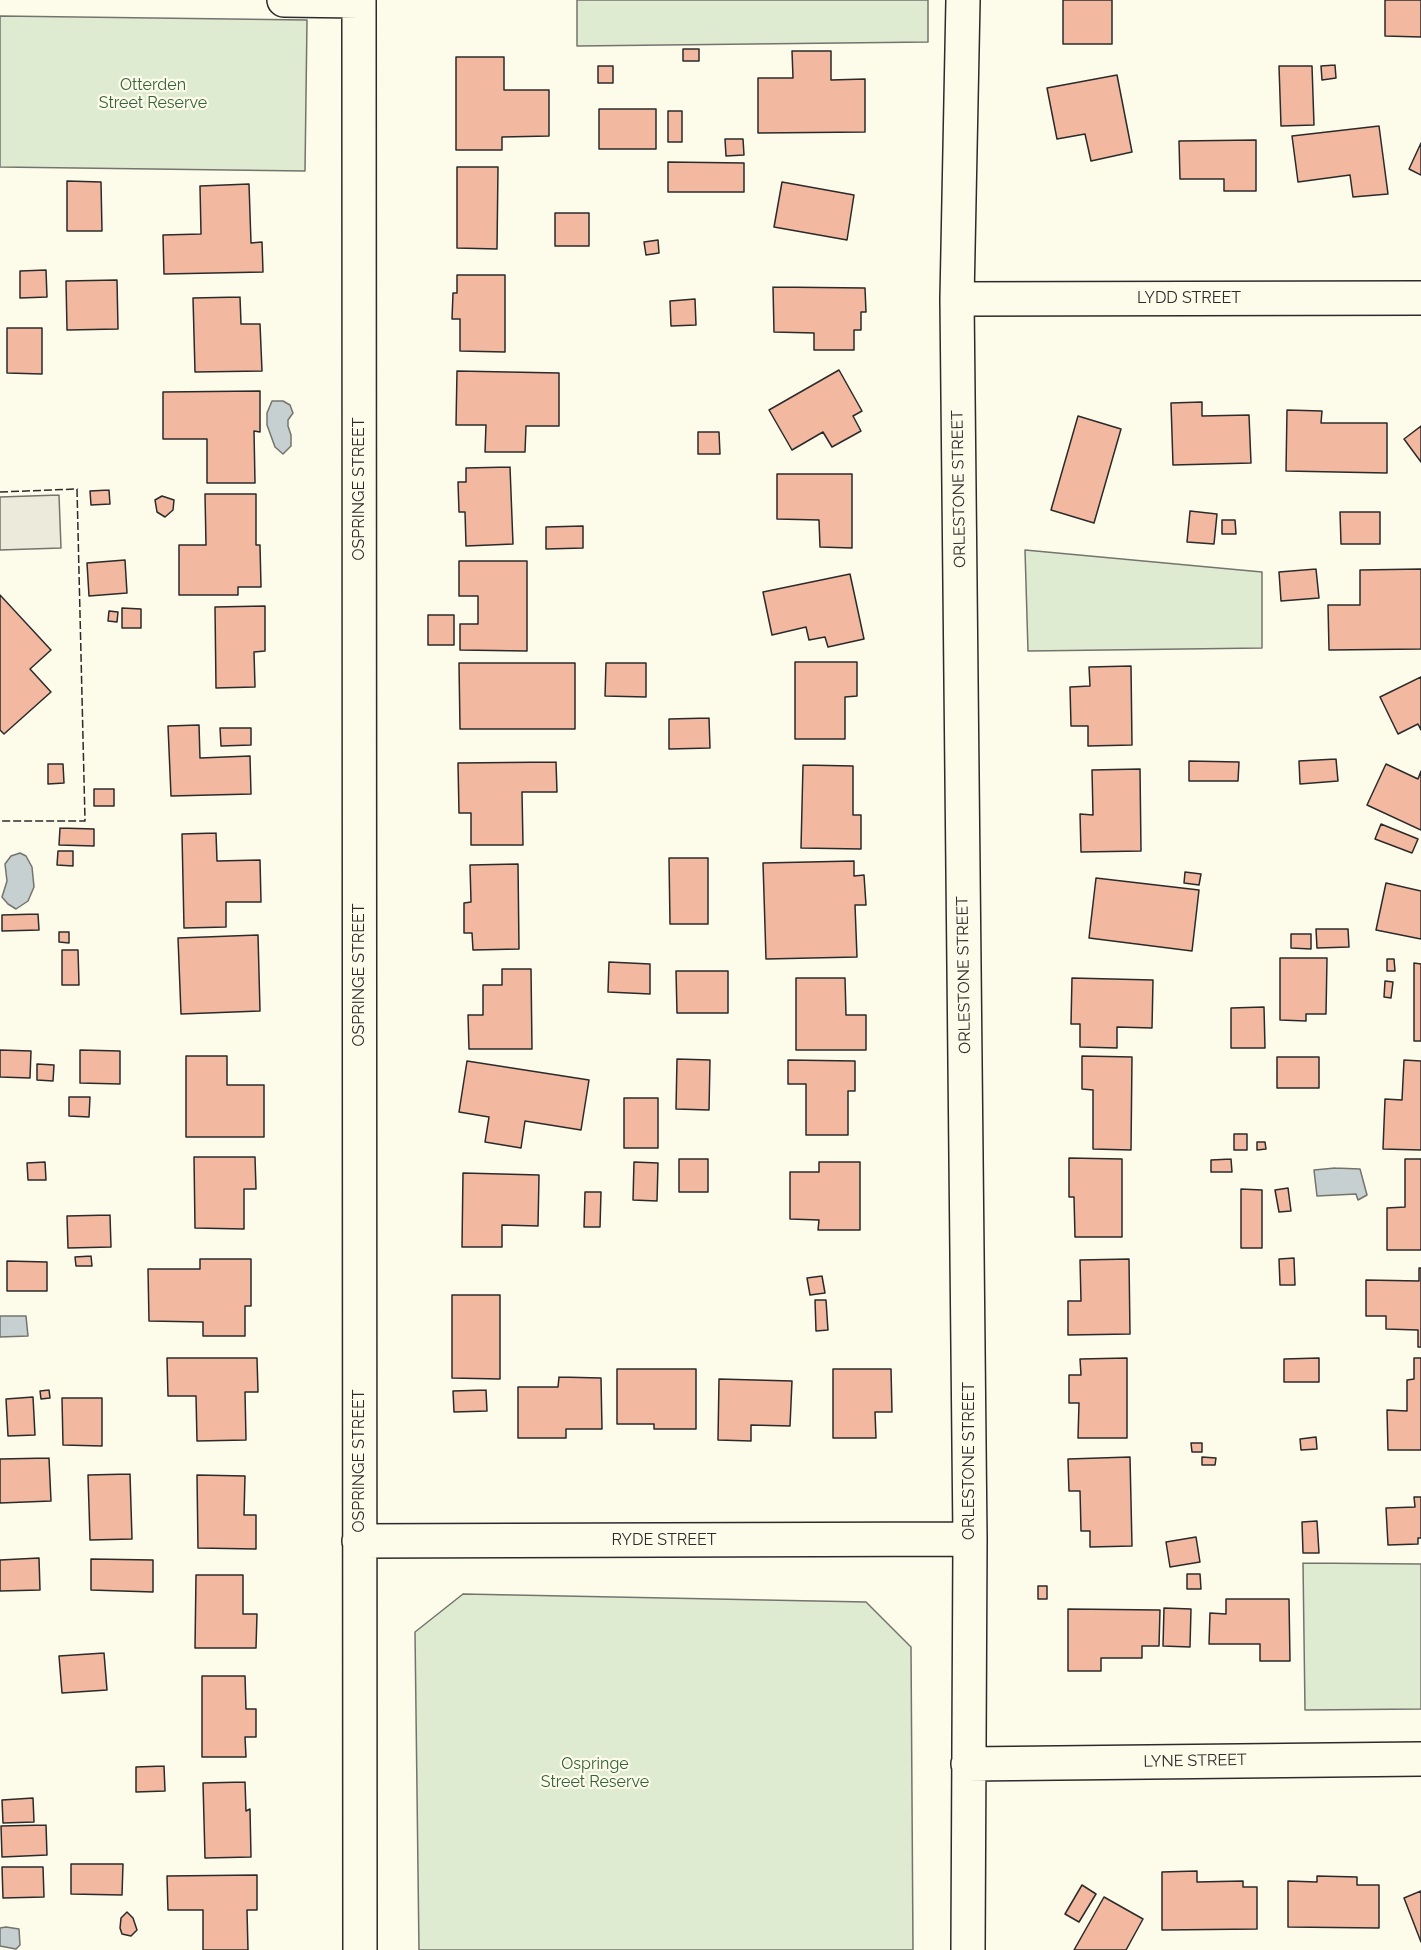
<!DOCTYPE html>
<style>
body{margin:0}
canvas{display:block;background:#fdfbea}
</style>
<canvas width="1421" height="1950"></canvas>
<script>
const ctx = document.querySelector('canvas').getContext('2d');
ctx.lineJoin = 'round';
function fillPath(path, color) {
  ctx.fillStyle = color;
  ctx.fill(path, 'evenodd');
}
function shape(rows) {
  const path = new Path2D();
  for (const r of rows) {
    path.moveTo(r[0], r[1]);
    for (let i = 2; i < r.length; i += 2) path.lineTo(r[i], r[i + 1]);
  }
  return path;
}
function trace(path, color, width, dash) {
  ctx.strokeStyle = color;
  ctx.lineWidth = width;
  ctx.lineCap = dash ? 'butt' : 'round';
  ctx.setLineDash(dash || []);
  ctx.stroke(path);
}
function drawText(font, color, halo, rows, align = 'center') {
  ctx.font = font + ' Raleway,sans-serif';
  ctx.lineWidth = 4.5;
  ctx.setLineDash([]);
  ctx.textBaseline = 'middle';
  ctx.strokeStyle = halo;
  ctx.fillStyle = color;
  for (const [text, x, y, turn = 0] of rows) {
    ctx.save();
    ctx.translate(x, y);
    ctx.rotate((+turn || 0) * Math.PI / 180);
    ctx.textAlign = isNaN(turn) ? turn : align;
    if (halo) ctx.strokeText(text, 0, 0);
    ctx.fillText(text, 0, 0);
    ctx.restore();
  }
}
const green = shape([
 [577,0,928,0,928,42,577,46,577,0],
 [0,16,307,20,305,171,0,167,0,16],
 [1025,550,1262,572,1262,648,1028,651,1025,550],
 [1303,1563,1421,1564,1421,1709,1305,1710,1303,1563],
 [463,1594,866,1602,911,1647,913,1950,419,1950,415,1632,463,1594]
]);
const parking = shape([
 [59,495,61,548,0,550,0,497,59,495]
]);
const water = shape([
 [272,401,283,401,290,405,293,413,288,420,288,426,291,435,291,446,283,454,275,447,267,425,267,413,272,401],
 [20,853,26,856,32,867,34,887,28,901,16,909,8,904,2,897,7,881,5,864,11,856,20,853],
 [1335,1168,1360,1169,1367,1195,1358,1200,1356,1194,1317,1196,1314,1170,1335,1168],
 [0,1316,26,1316,28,1336,0,1337,0,1316],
 [6,1927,19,1929,20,1945,16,1949,0,1946,0,1928,6,1927]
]);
const building = shape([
 [1063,0,1112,0,1112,44,1063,44,1063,0],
 [1385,0,1421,0,1421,37,1385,36,1385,0],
 [683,49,699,49,699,61,683,61,683,49],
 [792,51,831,51,831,80,865,79,865,132,758,133,758,78,793,78,792,51],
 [456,57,504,57,504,90,549,90,549,136,502,137,502,150,456,150,456,57],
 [1335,65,1336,78,1322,80,1321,66,1335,65],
 [598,66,613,66,613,83,598,83,598,66],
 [1279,66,1312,66,1314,125,1281,126,1279,66],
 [1117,75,1132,152,1091,161,1085,134,1057,139,1047,88,1117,75],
 [599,109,656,109,656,149,599,149,599,109],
 [668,111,682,111,682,142,668,142,668,111],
 [1379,126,1388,194,1353,197,1350,175,1298,182,1292,136,1379,126],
 [725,139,743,139,744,155,726,156,725,139],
 [1256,140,1256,191,1224,191,1224,179,1180,179,1179,141,1256,140],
 [1421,143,1421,175,1409,169,1421,143],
 [668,162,744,163,744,192,668,192,668,162],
 [457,167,498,167,497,249,457,248,457,167],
 [67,181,101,182,102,231,67,231,67,181],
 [782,182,854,195,847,240,774,227,782,182],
 [249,184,251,243,262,242,263,272,164,274,163,235,201,234,200,186,249,184],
 [555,213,589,213,589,246,555,246,555,213],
 [658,240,659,253,646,255,644,242,658,240],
 [46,270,47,297,20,298,20,271,46,270],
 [457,275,505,275,505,352,460,351,460,319,452,319,453,293,457,293,457,275],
 [117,280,118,329,67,330,66,281,117,280],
 [773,287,865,288,866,312,861,312,861,330,854,330,854,350,814,350,814,333,774,332,773,287],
 [240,297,241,324,260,324,262,371,195,372,193,298,240,297],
 [695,299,696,325,671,326,670,301,695,299],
 [7,328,42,328,42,374,7,373,7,328],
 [839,370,862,411,853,416,861,431,832,447,823,432,792,450,769,410,839,370],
 [457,371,559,373,559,426,526,426,525,452,485,452,486,425,456,425,457,371],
 [260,391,260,432,254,431,255,483,207,483,207,439,163,439,163,392,260,391],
 [1202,402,1202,416,1249,415,1251,463,1173,465,1171,403,1202,402],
 [1287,410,1322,411,1321,423,1387,423,1387,473,1286,471,1287,410],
 [1078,416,1121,429,1094,523,1051,510,1078,416],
 [1421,426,1421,462,1404,439,1421,426],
 [698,432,719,432,720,454,698,454,698,432],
 [510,467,513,544,466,546,465,512,459,512,458,482,466,482,466,468,510,467],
 [777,474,852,474,852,548,820,547,819,520,777,519,777,474],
 [109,490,110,504,91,505,90,491,109,490],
 [205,494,256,494,256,545,260,545,261,587,238,587,238,595,179,595,179,545,206,545,205,494],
 [162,496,174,500,173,510,165,517,157,512,155,500,162,496],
 [1190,511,1217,514,1214,544,1187,542,1190,511],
 [1340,512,1380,512,1380,544,1341,544,1340,512],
 [1222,520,1235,520,1236,534,1222,534,1222,520],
 [583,526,583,548,546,549,546,527,583,526],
 [125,560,127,593,89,596,87,563,125,560],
 [459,561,527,561,527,651,460,650,460,624,478,624,478,596,459,596,459,561],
 [1316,569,1319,598,1281,601,1279,572,1316,569],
 [1421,569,1421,649,1329,650,1328,605,1360,605,1360,570,1421,569],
 [850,574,864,639,828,647,825,637,809,640,806,627,772,635,763,592,850,574],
 [0,595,51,650,30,669,51,692,4,734,0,730,0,595],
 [265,606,265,651,254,652,255,687,216,688,215,607,265,606],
 [122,608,141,609,141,628,122,628,122,608],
 [109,611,118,612,117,622,108,621,109,611],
 [428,615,454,615,454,645,428,645,428,615],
 [795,662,857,662,857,696,845,697,845,739,795,739,795,662],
 [459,663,575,663,575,729,460,729,459,663],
 [606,663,646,663,646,697,605,696,606,663],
 [1131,666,1132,745,1088,746,1088,726,1071,726,1070,687,1090,686,1089,667,1131,666],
 [1421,677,1421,730,1418,724,1398,734,1380,697,1421,677],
 [709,718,710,748,669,749,669,719,709,718],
 [199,725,200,758,250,756,251,794,171,796,168,726,199,725],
 [220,728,251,728,251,745,221,746,220,728],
 [1336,759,1338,781,1300,784,1299,761,1336,759],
 [1189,761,1239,762,1238,781,1189,781,1189,761],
 [556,762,557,792,522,792,523,845,471,845,471,813,459,813,458,763,556,762],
 [48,764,63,764,64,783,48,784,48,764],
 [1386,764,1418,779,1421,771,1421,830,1367,805,1386,764],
 [803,765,853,766,853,815,861,815,861,849,801,848,803,765],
 [1140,769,1141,851,1081,852,1080,814,1093,815,1092,770,1140,769],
 [94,789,114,789,114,806,94,806,94,789],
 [1381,824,1418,839,1412,853,1375,839,1381,824],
 [60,828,94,829,94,846,59,845,60,828],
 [216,833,217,861,260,860,261,902,226,902,226,927,184,928,182,834,216,833],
 [58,851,73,851,73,866,57,865,58,851],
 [669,858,708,858,708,924,670,924,669,858],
 [854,861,854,876,864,875,866,905,855,905,857,957,766,959,763,863,854,861],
 [518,864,519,949,473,950,472,933,464,933,464,903,471,902,470,865,518,864],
 [1185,872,1201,874,1199,885,1184,883,1185,872],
 [1096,878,1199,890,1192,951,1089,938,1096,878],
 [1386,883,1421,891,1421,939,1376,930,1386,883],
 [38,914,39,930,2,931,2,915,38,914],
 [1316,929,1348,929,1349,947,1317,948,1316,929],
 [59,932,69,932,69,943,59,942,59,932],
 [1291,934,1311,934,1311,949,1291,948,1291,934],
 [258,935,260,1011,181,1014,178,938,258,935],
 [62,950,78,950,79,985,62,985,62,950],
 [1280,958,1327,958,1326,1014,1306,1014,1306,1021,1280,1020,1280,958],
 [1387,959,1394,959,1395,971,1387,971,1387,959],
 [609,962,650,964,650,994,608,992,609,962],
 [1414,963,1421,964,1421,1041,1414,1041,1414,963],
 [502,969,531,969,532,1049,469,1049,468,1015,483,1015,483,985,502,985,502,969],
 [676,971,728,971,728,1013,677,1013,676,971],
 [796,978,845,978,846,1015,866,1015,866,1050,796,1050,796,978],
 [1072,978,1153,980,1152,1028,1117,1027,1117,1048,1080,1047,1080,1024,1071,1024,1072,978],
 [1385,981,1393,982,1391,998,1384,997,1385,981],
 [1264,1007,1265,1048,1231,1048,1231,1008,1264,1007],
 [0,1050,31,1051,30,1078,0,1077,0,1050],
 [80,1050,120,1051,120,1084,80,1083,80,1050],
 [186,1056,227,1056,227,1085,264,1085,264,1137,186,1137,186,1056],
 [1082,1056,1132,1057,1131,1150,1093,1149,1093,1090,1082,1089,1082,1056],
 [1277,1057,1319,1057,1319,1088,1277,1088,1277,1057],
 [677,1059,710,1060,709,1110,676,1109,677,1059],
 [788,1060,855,1061,855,1091,848,1091,848,1135,806,1135,806,1084,788,1084,788,1060],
 [1404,1060,1421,1061,1421,1150,1383,1149,1385,1099,1402,1100,1404,1060],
 [467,1061,589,1080,581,1130,525,1121,521,1148,485,1142,489,1117,459,1112,467,1061],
 [37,1064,54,1065,53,1081,37,1080,37,1064],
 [69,1097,90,1097,89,1117,69,1116,69,1097],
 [624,1098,658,1098,658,1148,624,1148,624,1098],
 [1234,1134,1247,1134,1247,1150,1234,1150,1234,1134],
 [1257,1142,1265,1142,1266,1149,1257,1150,1257,1142],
 [194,1157,255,1157,256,1189,244,1189,244,1229,195,1228,194,1157],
 [1069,1158,1122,1159,1122,1237,1075,1237,1074,1197,1069,1197,1069,1158],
 [679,1159,708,1159,708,1192,679,1192,679,1159],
 [1231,1159,1232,1172,1211,1172,1211,1160,1231,1159],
 [1405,1159,1421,1159,1421,1250,1387,1250,1387,1208,1405,1207,1405,1159],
 [45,1162,46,1180,28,1180,27,1163,45,1162],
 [634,1162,658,1163,657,1201,633,1200,634,1162],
 [819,1162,860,1162,860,1230,818,1230,819,1220,790,1219,790,1172,819,1172,819,1162],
 [463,1173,539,1175,538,1226,502,1225,502,1247,462,1247,463,1173],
 [1288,1188,1291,1211,1279,1212,1275,1190,1288,1188],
 [1241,1189,1262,1190,1262,1248,1241,1248,1241,1189],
 [585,1192,601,1192,600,1227,584,1227,585,1192],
 [110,1215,111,1247,68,1248,67,1216,110,1215],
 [91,1256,92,1266,76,1266,75,1257,91,1256],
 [1294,1258,1295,1285,1280,1285,1279,1259,1294,1258],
 [200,1259,251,1259,251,1306,245,1306,245,1336,203,1336,203,1322,149,1321,148,1269,200,1269,200,1259],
 [1129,1259,1130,1334,1068,1335,1068,1301,1081,1301,1080,1260,1129,1259],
 [7,1261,47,1262,47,1291,7,1291,7,1261],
 [1419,1268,1421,1268,1421,1347,1418,1347,1418,1330,1386,1329,1386,1316,1366,1316,1366,1280,1419,1281,1419,1268],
 [822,1276,825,1293,810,1295,807,1278,822,1276],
 [452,1295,500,1295,500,1379,452,1378,452,1295],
 [815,1300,826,1300,828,1330,816,1331,815,1300],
 [167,1358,257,1358,258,1392,245,1392,246,1440,197,1441,196,1396,168,1396,167,1358],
 [1127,1358,1127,1438,1078,1438,1079,1403,1069,1403,1069,1375,1081,1375,1080,1359,1127,1358],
 [1319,1358,1319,1382,1284,1382,1284,1359,1319,1358],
 [1414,1358,1421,1358,1421,1450,1388,1450,1387,1410,1407,1411,1407,1380,1414,1379,1414,1358],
 [617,1369,696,1369,696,1429,654,1429,654,1424,617,1424,617,1369],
 [833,1369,891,1369,892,1412,875,1412,876,1438,833,1438,833,1369],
 [559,1377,601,1378,602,1429,566,1429,566,1438,518,1438,518,1387,558,1387,559,1377],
 [719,1379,792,1381,790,1426,751,1425,751,1441,718,1440,719,1379],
 [49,1390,50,1398,41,1399,40,1391,49,1390],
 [486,1390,487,1411,454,1412,453,1391,486,1390],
 [33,1397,35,1435,8,1436,6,1399,33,1397],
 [62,1398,102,1398,102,1446,63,1445,62,1398],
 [1316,1437,1317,1449,1301,1450,1300,1439,1316,1437],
 [1191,1443,1202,1443,1202,1452,1192,1452,1191,1443],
 [1130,1457,1132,1546,1090,1547,1090,1531,1081,1531,1080,1491,1069,1491,1068,1459,1130,1457],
 [1202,1457,1216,1458,1215,1465,1202,1465,1202,1457],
 [49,1458,51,1501,0,1503,0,1459,49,1458],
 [130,1474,132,1539,90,1540,88,1475,130,1474],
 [197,1475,245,1476,244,1515,256,1515,256,1549,198,1548,197,1475],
 [1414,1497,1421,1497,1421,1538,1418,1538,1418,1544,1388,1545,1386,1508,1415,1507,1414,1497],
 [1317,1521,1319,1553,1303,1553,1302,1522,1317,1521],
 [1196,1537,1200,1562,1170,1567,1166,1542,1196,1537],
 [39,1558,40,1590,0,1591,0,1560,39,1558],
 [91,1559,153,1560,153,1592,91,1590,91,1559],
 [1187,1574,1200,1574,1201,1589,1187,1589,1187,1574],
 [196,1575,243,1575,243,1614,257,1614,256,1648,195,1648,196,1575],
 [1038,1586,1047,1586,1047,1599,1038,1599,1038,1586],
 [1226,1599,1289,1599,1290,1661,1260,1661,1260,1644,1209,1644,1210,1613,1226,1614,1226,1599],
 [1164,1608,1191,1609,1190,1647,1163,1646,1164,1608],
 [1068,1609,1160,1610,1159,1646,1142,1646,1142,1658,1101,1658,1101,1671,1068,1671,1068,1609],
 [104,1653,107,1690,62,1693,59,1656,104,1653],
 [202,1676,245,1676,246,1709,256,1709,256,1737,245,1737,246,1757,202,1757,202,1676],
 [164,1766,165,1791,136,1792,136,1767,164,1766],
 [245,1782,246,1811,250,1809,251,1857,205,1858,203,1783,245,1782],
 [33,1798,34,1822,3,1823,2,1800,33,1798],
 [46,1825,47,1855,2,1857,1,1826,46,1825],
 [71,1864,123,1864,122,1895,71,1894,71,1864],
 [2,1867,43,1867,44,1897,3,1898,2,1867],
 [1197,1871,1197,1882,1243,1881,1243,1887,1257,1887,1257,1929,1162,1930,1162,1872,1197,1871],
 [257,1875,257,1910,247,1910,248,1950,203,1950,203,1910,168,1910,167,1876,257,1875],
 [1317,1876,1357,1877,1357,1885,1379,1885,1379,1928,1288,1927,1288,1881,1317,1882,1317,1876],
 [1082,1885,1096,1894,1079,1922,1065,1914,1082,1885],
 [1421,1891,1421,1942,1404,1898,1421,1891],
 [1104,1897,1143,1919,1126,1950,1074,1950,1104,1897],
 [127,1912,133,1918,137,1930,131,1936,122,1934,120,1928,121,1918,127,1912]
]);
const street = shape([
 [284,0,359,1],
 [359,0,360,1950],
 [963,0,957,299,970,1539,968,1950],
 [957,299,1421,298],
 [359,1541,970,1539],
 [968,1764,1421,1759]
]);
const fence = shape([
 [0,492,77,489,85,821,0,821]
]);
const parkNames = [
 ["Otterden",153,85],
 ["Street Reserve",153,103],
 ["Ospringe",595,1764],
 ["Street Reserve",595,1782]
];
const streetNames = [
 ["LYDD STREET",1189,298],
 ["OSPRINGE STREET",359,489,-90],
 ["ORLESTONE STREET",959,489,-91],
 ["OSPRINGE STREET",359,975,-90],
 ["ORLESTONE STREET",964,975,-91],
 ["OSPRINGE STREET",359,1461,-90],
 ["ORLESTONE STREET",969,1461,-90],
 ["RYDE STREET",664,1540],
 ["LYNE STREET",1195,1761,-1]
];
fillPath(green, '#deebd1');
trace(green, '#74746e', 1.5);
fillPath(parking, '#eceadb');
trace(parking, '#74746e', 1.5);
fillPath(water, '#c7d0d0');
trace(water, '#74746e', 1.5);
fillPath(building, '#f2b8a0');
trace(building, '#2b2b2b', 1.5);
trace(street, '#2b2b2b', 36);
trace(street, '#fdfbea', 33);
trace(fence, '#2b2b2b', 1.5, [8, 3]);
drawText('16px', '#34623c', '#fdfbea', parkNames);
drawText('16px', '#2b2b2b', '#fdfbea', streetNames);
</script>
